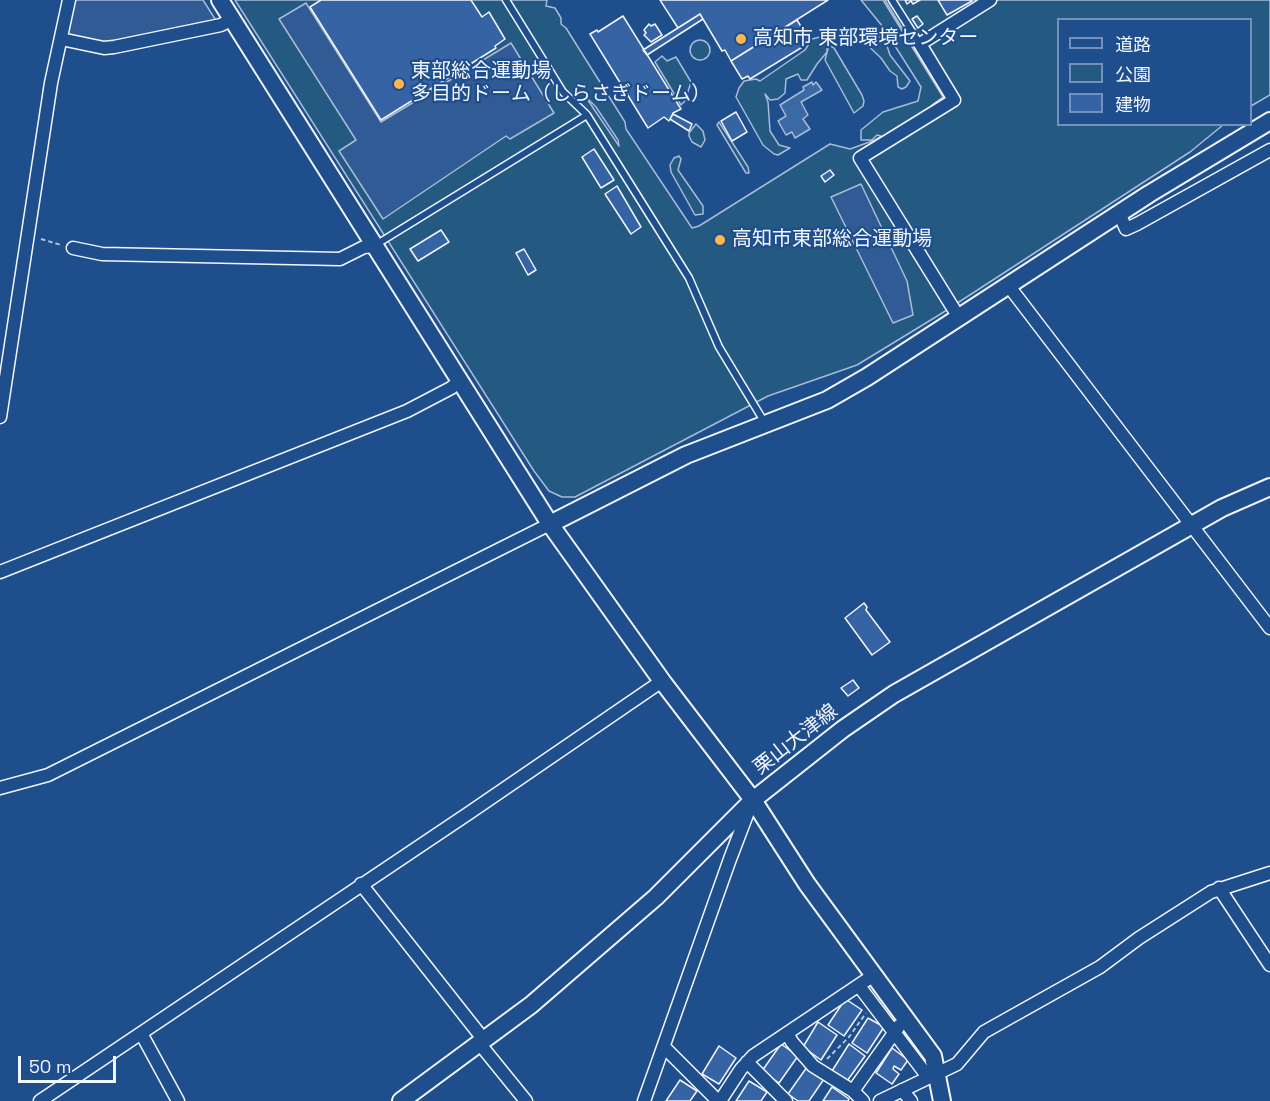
<!DOCTYPE html>
<meta charset="utf-8">
<style>
body{margin:0}
#map{position:relative;width:1270px;height:1101px;overflow:hidden;background:#1f4e8c;font-family:"Space Grotesk","Noto Sans JP",sans-serif}
canvas{display:block}
.legend{position:absolute;left:1057px;top:18px;width:195px;height:108px;box-sizing:border-box;background:#1f4e8c;border:2px solid #7391ba;margin:0;padding:8px 10px;list-style:none;font-size:18px;color:#f2f6ff}
.legend li{display:flex;align-items:center;gap:12px;height:30px}
.legend b{width:30px;border:2px solid #7391ba}
.scale{position:absolute;left:18px;top:1056px;width:98px;height:27px;box-sizing:border-box;border:3px solid #f2f6ff;border-top:0;padding-left:8px;font-size:18px;line-height:21px;white-space:nowrap;color:#f2f6ff;-webkit-text-stroke:4px #1f4e8c;paint-order:stroke}
</style>
<div id="map">
<canvas width="1270" height="1101"></canvas>
<ul class="legend">
<li><b style="height:8px;background:#1f4e8c"></b>道路</li>
<li><b style="height:16px;background:#245a82"></b>公園</li>
<li><b style="height:16px;background:#3563a3"></b>建物</li>
</ul>
<div class="scale">50 m</div>
</div>
<script>
const ctx = document.querySelector('canvas').getContext('2d');
ctx.lineJoin = 'round';
function fillPath(path, color) {
  ctx.fillStyle = color;
  ctx.fill(path, 'evenodd');
}
function shape(rows) {
  const path = new Path2D();
  for (const r of rows) {
    if (r.length === 3) {
      path.moveTo(r[0] + r[2], r[1]);
      path.arc(r[0], r[1], r[2], 0, 2 * Math.PI);
      continue;
    }
    path.moveTo(r[0], r[1]);
    for (let i = 2; i < r.length; i += 2) path.lineTo(r[i], r[i + 1]);
  }
  return path;
}
function trace(path, color, width, dash) {
  ctx.strokeStyle = color;
  ctx.lineWidth = width;
  ctx.lineCap = dash ? 'butt' : 'round';
  ctx.setLineDash(dash || []);
  ctx.stroke(path);
}
function drawText(font, color, halo, rows, align = 'center') {
  ctx.font = font + ' "Space Grotesk","Noto Sans JP",sans-serif';
  ctx.lineWidth = 4.5;
  ctx.setLineDash([]);
  ctx.textBaseline = 'middle';
  ctx.strokeStyle = halo;
  ctx.fillStyle = color;
  for (const [text, x, y, turn = 0] of rows) {
    ctx.save();
    ctx.translate(x, y);
    ctx.rotate((+turn || 0) * Math.PI / 180);
    ctx.textAlign = isNaN(turn) ? turn : align;
    if (halo) ctx.strokeText(text, 0, 0);
    ctx.fillText(text, 0, 0);
    ctx.restore();
  }
}
const green = shape([
 [235,0,547,0,546,6,555,8,561,18,561,24,566,28,625,122,626,129,692,228,699,226,830,144,850,149,875,140,881,136,877,135,872,140,861,140,861,130,883,112,918,101,921,87,883,27,861,0,883,0,943,97,932,105,944,97,885,0,1270,0,1270,95,1251,106,1250,20,1058,20,1058,124,1223,125,1190,152,939,315,857,365,768,396,575,497,562,497,549,491,534,471,235,0],
 [585,96,596,107,618,140,619,146,585,96],
 [868,30,874,32,886,43,890,55,910,81,906,87,902,89,898,87,897,76,890,71,881,58,862,40,868,30],
 [820,37,827,43,827,52,817,64,807,80,801,80,798,74,786,79,785,93,778,99,770,100,765,94,768,102,770,131,779,145,790,148,778,155,774,154,763,145,736,97,739,88,744,81,756,79,760,81,805,50,812,39,820,37],
 [700,50,10],
 [829,45,834,48,862,95,864,101,863,106,854,113,825,60,829,45],
 [662,56,667,61,676,57,691,82,685,101,681,105,655,62,662,56],
 [719,122,748,167,749,173,746,173,717,125,719,122],
 [696,124,703,131,705,140,701,147,692,142,689,136,689,133,696,124],
 [679,156,681,159,678,170,703,206,703,214,695,215,671,172,670,165,674,158,679,156]
]);
const parking = shape([
 [74,0,203,0,217,22,109,43,71,38,67,33,74,0],
 [306,3,381,122,511,43,554,113,510,139,506,136,383,219,339,151,356,140,279,19,306,3],
 [861,184,907,281,913,315,893,323,831,197,861,184]
]);
const water = shape([
 [812,82,813,85,816,82,822,90,801,102,808,115,803,119,810,129,795,138,792,132,786,135,778,121,786,116,780,105,804,90,803,87,812,82]
]);
const building = shape([
 [321,0,471,0,482,17,489,12,505,39,495,46,496,48,381,120,310,7,321,0],
 [660,0,828,0,731,61,725,50,722,51,700,14,678,28,660,0],
 [905,0,920,0,913,4,911,1,907,4,905,0],
 [938,0,971,0,972,1,947,15,938,0],
 [700,14,703,19,647,55,643,50,700,14],
 [623,16,681,109,673,113,669,121,664,117,648,128,590,34,597,30,598,32,623,16],
 [917,16,923,24,918,28,912,19,917,16],
 [797,20,808,38,802,42,804,46,750,79,748,76,742,79,731,61,797,20],
 [649,24,651,26,655,24,662,35,651,42,644,35,646,33,644,30,649,24],
 [736,112,747,132,732,141,721,121,736,112],
 [673,114,692,124,689,131,670,119,673,114],
 [594,149,614,180,601,188,582,157,594,149],
 [830,170,834,175,825,182,821,176,830,170],
 [617,186,641,227,631,234,605,194,617,186],
 [441,230,449,242,418,261,410,249,441,230],
 [524,249,536,270,528,275,516,253,524,249],
 [864,603,867,607,866,610,890,642,872,655,845,618,864,603],
 [853,680,859,688,848,696,841,688,853,680],
 [847,1000,862,1010,844,1036,828,1025,842,1004,847,1000],
 [868,1018,884,1027,867,1053,852,1043,868,1018],
 [818,1022,837,1035,821,1060,803,1047,818,1022],
 [781,1044,798,1056,779,1083,762,1071,781,1044],
 [849,1044,865,1056,847,1081,832,1071,849,1044],
 [719,1046,736,1058,719,1084,702,1074,719,1046],
 [892,1048,908,1060,901,1070,894,1066,893,1069,899,1074,892,1084,876,1073,892,1048],
 [807,1067,824,1079,809,1101,798,1101,788,1094,807,1067],
 [680,1080,697,1091,690,1101,666,1101,680,1080],
 [749,1081,767,1092,761,1101,736,1101,749,1081],
 [832,1087,849,1099,848,1101,823,1101,832,1087]
]);
const path = shape([
 [41,239,61,245],
 [827,1059,849,1037,866,1013]
]);
const lane = shape([
 [506,0,563,92,587,115],
 [892,0,920,44],
 [377,244,587,115,689,278,719,347,765,423]
]);
const street = shape([
 [61,39,104,48,114,47,221,25,232,19],
 [1119,213,1126,229,1137,224,1270,150],
 [73,248,102,254,340,259,364,247,374,246],
 [1008,285,1270,628],
 [958,316,860,158,954,100,920,44,990,0],
 [0,417,51,83,69,0],
 [0,572,407,411,451,388,460,381],
 [0,788,48,775,550,524],
 [361,884,484,1040],
 [1219,888,1270,965],
 [859,986,928,1077],
 [141,1033,178,1101],
 [787,1033,792,1042,813,1066,853,1091,863,1101],
 [479,1043,526,1101],
 [664,1047,718,1101],
 [747,1062,786,1101],
 [902,1090,911,1101],
 [853,1091,899,1026],
 [40,1101,469,813,662,681],
 [644,1101,730,859,751,804],
 [720,1101,741,1069,753,1056,874,975],
 [880,1101,957,1064,984,1032,1100,967,1139,938,1211,892,1270,873]
]);
const secondary = shape([
 [220,0,550,524,662,681,753,800,807,884,933,1056,942,1101],
 [550,524,686,455,827,400,867,377,1149,194,1270,121],
 [401,1101,531,1005,656,897,753,800,843,729,894,694,1222,508,1270,487]
]);
const markers = [
 [741,39,6,"#ffb74d"],
 [399,84,6,"#ffb74d"],
 [720,240,6,"#ffb74d"]
];
const poiNames = [
 ["高知市 東部環境センター",753,39],
 ["東部総合運動場",411,72],
 ["多目的ドーム（しらさぎドーム）",411,95],
 ["高知市東部総合運動場",732,240]
];
const streetNames = [
 ["栗山大津線",796,740,-38]
];
fillPath(green, '#245a82');
trace(green, '#a8bbd7', 1.5);
fillPath(parking, '#305b95');
trace(parking, '#a8bbd7', 1.5);
fillPath(water, '#3b69a3');
trace(water, '#a8bbd7', 1.5);
fillPath(building, '#3563a3');
trace(building, '#f2f6ff', 1.5);
trace(lane, '#f2f6ff', 9);
trace(street, '#f2f6ff', 15);
trace(secondary, '#f2f6ff', 20);
trace(path, '#b3c4dc', 2, [4.5, 3]);
trace(lane, '#1f4e8c', 6);
trace(street, '#1f4e8c', 12);
trace(secondary, '#1f4e8c', 16);
for (const [x, y, r, color] of markers) {
  const dot = new Path2D();
  dot.arc(x, y, r, 0, 2 * Math.PI);
  ctx.fillStyle = color;
  ctx.fill(dot);
  trace(dot, '#1f4e8c', 2);
}
drawText('20px', '#f2f6ff', '#1f4e8c', poiNames, 'left');
drawText('20px', '#f2f6ff', '#1f4e8c', streetNames);
</script>
